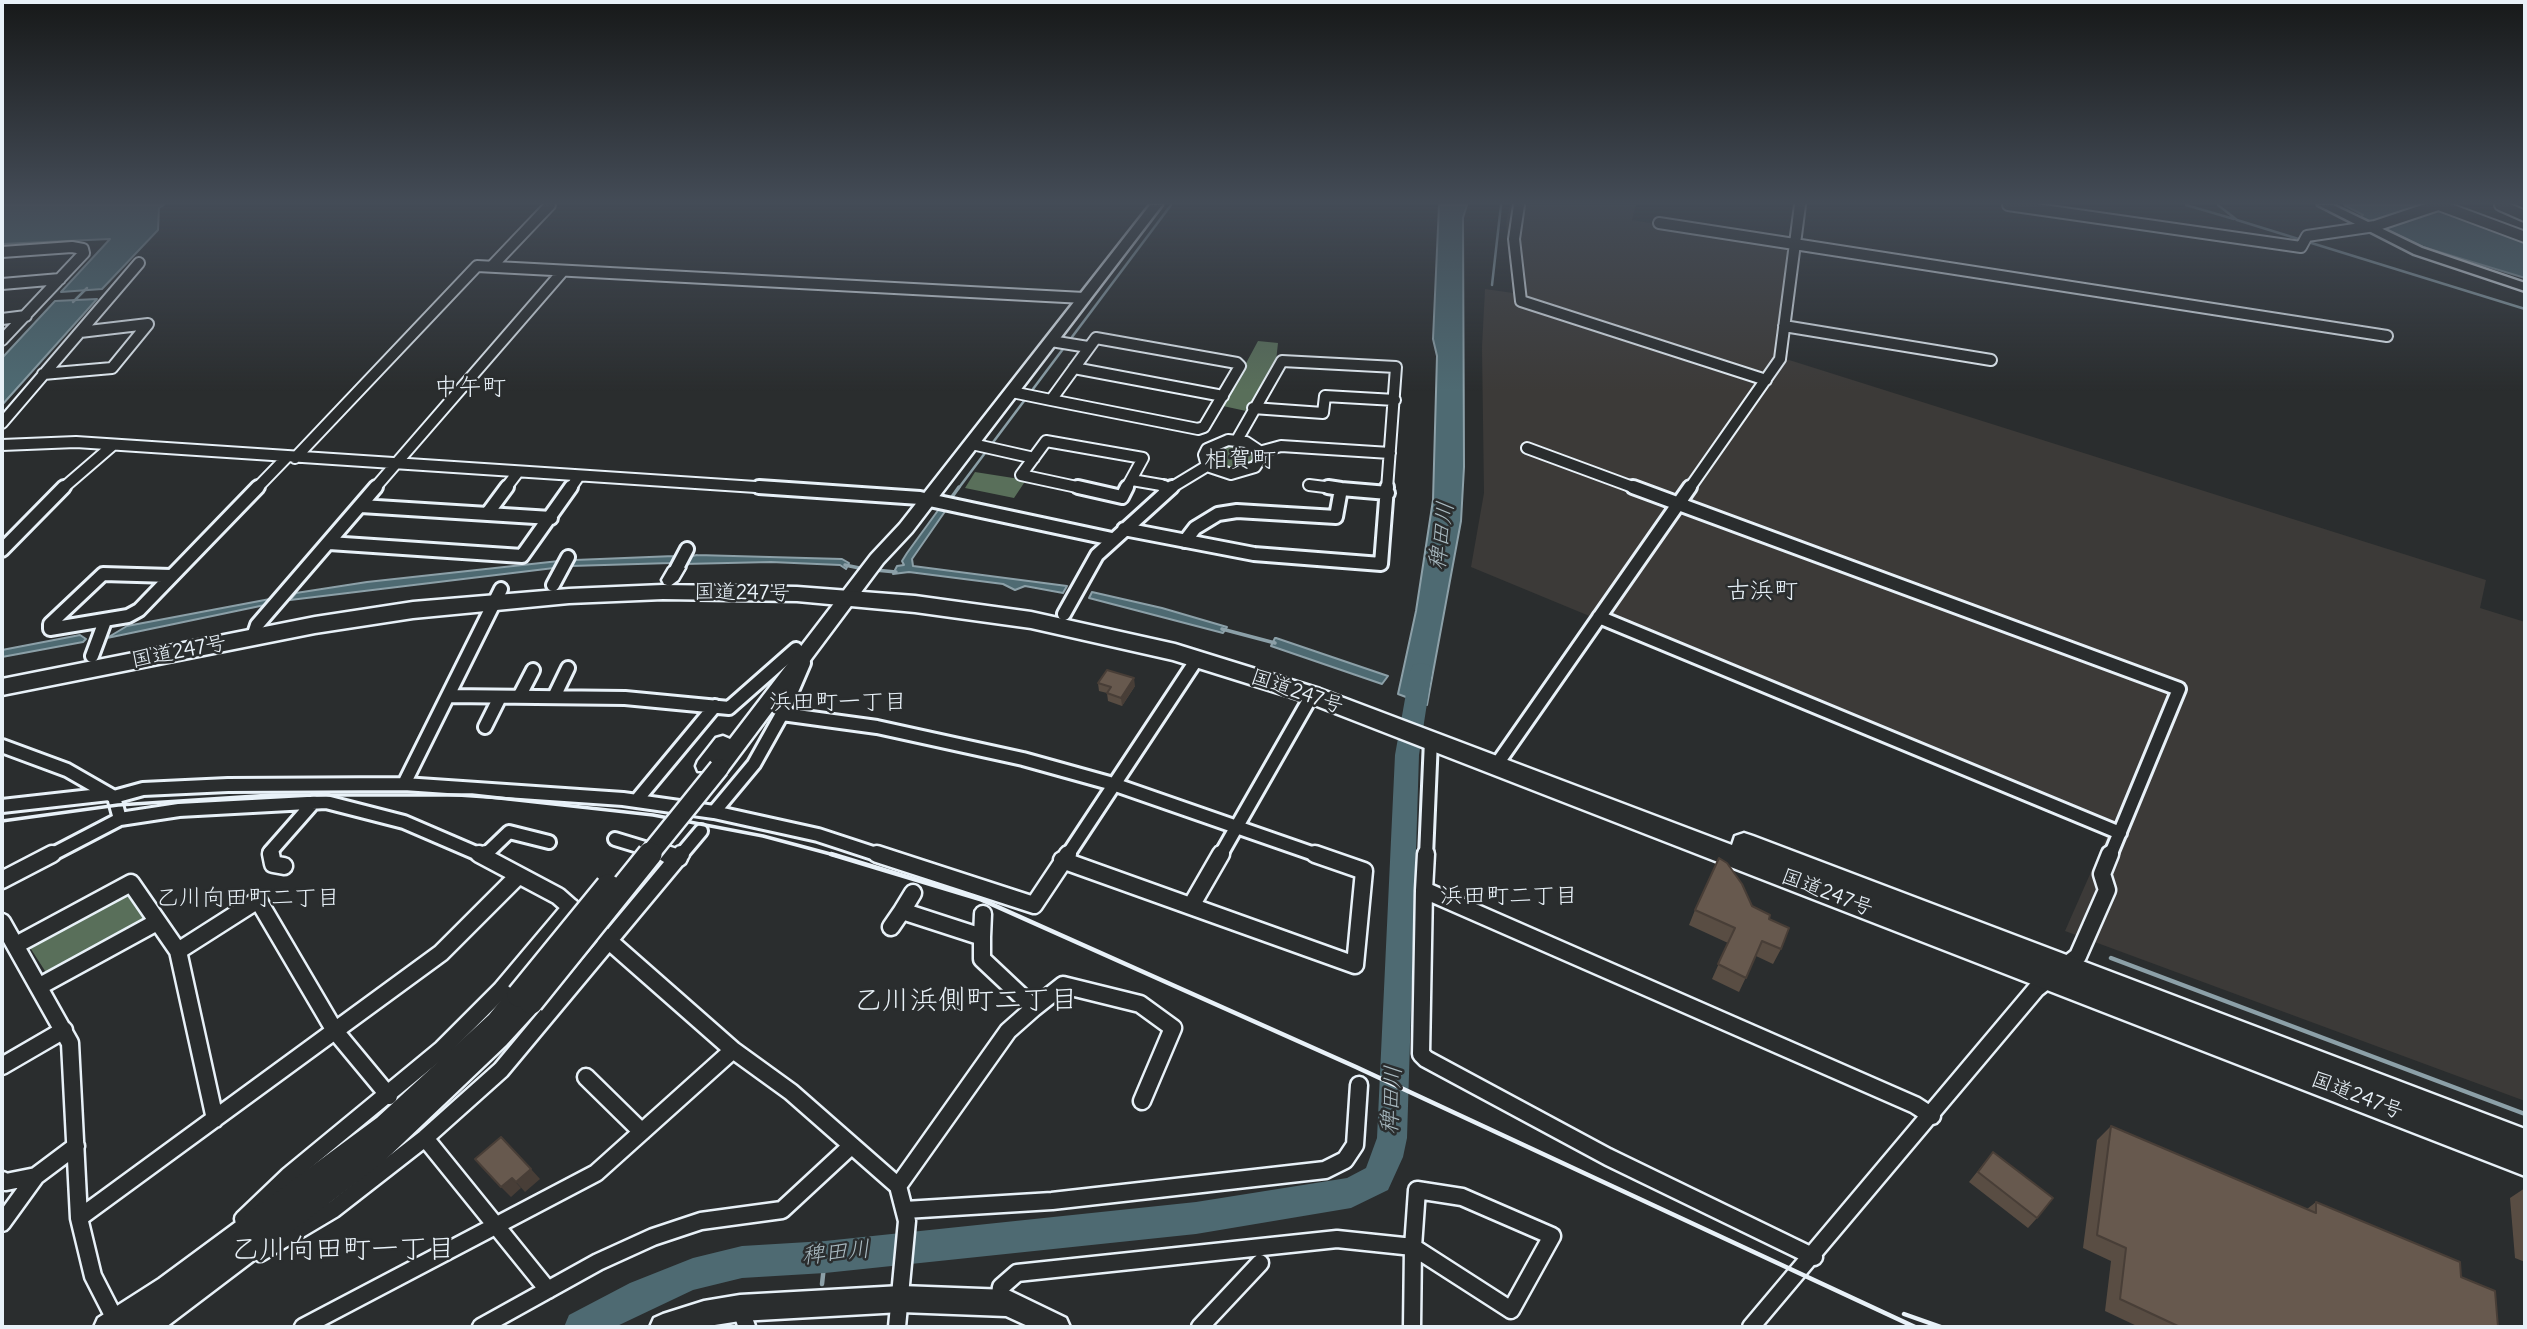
<!DOCTYPE html>
<meta charset="utf-8">
<style>
body{margin:0}
#map{position:relative;width:2527px;height:1329px;overflow:hidden;background:#2a2d2e;font-family:Delius,sans-serif}
canvas{display:block}
.frame{position:absolute;inset:0;border:4px solid #e8f1f8;pointer-events:none}
</style>
<div id="map">
<canvas width="2527" height="1329"></canvas>
<div class="frame"></div>
</div>
<script>
const ctx = document.querySelector('canvas').getContext('2d');
ctx.lineJoin = 'round';
function fillPath(path, color) {
  ctx.fillStyle = color;
  ctx.fill(path, 'evenodd');
}
function shape(rows) {
  const path = new Path2D();
  for (const r of rows) {
    path.moveTo(r[0], r[1]);
    for (let i = 2; i < r.length; i += 2) path.lineTo(r[i], r[i + 1]);
  }
  return path;
}
function trace(path, color, width, dash) {
  ctx.strokeStyle = color;
  ctx.lineWidth = width;
  ctx.lineCap = dash ? 'butt' : 'round';
  ctx.setLineDash(dash || []);
  ctx.stroke(path);
}
function drawText(font, color, halo, rows, align = 'center') {
  ctx.font = font + ' Delius,"Klee One",sans-serif';
  ctx.lineWidth = 5;
  ctx.setLineDash([]);
  ctx.textBaseline = 'middle';
  ctx.strokeStyle = halo;
  ctx.fillStyle = color;
  for (const [text, x, y, turn = 0] of rows) {
    ctx.save();
    ctx.translate(x, y);
    ctx.rotate((+turn || 0) * Math.PI / 180);
    ctx.textAlign = isNaN(turn) ? turn : align;
    if (halo) ctx.strokeText(text, 0, 0);
    ctx.fillText(text, 0, 0);
    ctx.restore();
  }
}
const built = shape([
 [1510,205,1636,205,1632,220,1799,247,1786,359,2486,580,2480,608,2525,622,2525,1101,2065,931,2109,831,1471,567,1484,493,1482,347,1485,289,1513,293,1506,222]
]);
const green = shape([
 [1258,341,1278,343,1276,361,1246,411,1223,406],
 [1240,444,1253,451,1254,462,1241,471,1212,466,1208,455,1217,446],
 [975,472,1026,480,1014,498,965,488],
 [126,894,145,920,47,974,29,946]
]);
const water = shape([
 [2,205,164,205,159,208,158,230,102,289,61,292,110,239,2,244,2,205],
 [1439,205,1467,205,1463,218,1464,467,1461,521,1427,705,1398,694,1416,611,1433,500,1437,356,1433,339,1439,205],
 [2344,205,2428,205,2525,241,2525,278,2423,247,2360,217,2363,215,2344,205],
 [97,299,2,405,2,358,55,301,97,299],
 [939,509,946,510,912,559,913,566,1067,586,1063,593,1025,586,1015,590,1003,584,909,572,893,574,897,566,904,565,902,561,907,553,939,509],
 [697,555,842,559,849,563,846,569,840,565,771,562,684,564,688,557,697,555],
 [674,556,671,563,571,566,575,560,674,556],
 [559,561,554,568,290,600,296,593,367,582,559,561],
 [1092,592,1162,608,1227,627,1223,633,1089,598,1092,592],
 [270,599,265,605,107,638,127,626,270,599],
 [80,635,86,639,83,642,2,657,2,650,80,635],
 [1275,638,1276,638,1388,676,1382,684,1271,646,1275,638]
]);
const streamFar2 = shape([
 [2186,205,2234,219],
 [2218,205,2237,220,2525,309],
 [1492,285,1501,205],
 [73,302,87,288],
 [958,489,1171,205]
]);
const streamFar1 = shape([
 [949,501,959,487],
 [845,565,864,569],
 [875,570,896,572],
 [1222,629,1275,643]
]);
const stream = shape([
 [2111,958,2525,1114],
 [822,1284,825,1257]
]);
const river = shape([
 [1421,663,1429,665,1432,671,1419,755,1407,1138,1403,1157,1388,1190,1351,1208,1196,1234,825,1273,742,1278,693,1290,615,1327,564,1327,569,1315,630,1283,693,1258,742,1246,825,1241,1196,1202,1347,1178,1366,1168,1377,1138,1395,755,1410,671,1413,665,1421,663]
]);
const streetFar2 = shape([
 [1519,205,1514,239,1521,301,1766,380],
 [2008,205,2301,247,2307,236,2375,226,2438,205],
 [2439,205,2525,237],
 [2500,205,2525,216],
 [1659,223,2387,336],
 [2,252,72,247,83,249,84,253,2,340],
 [492,266,550,205],
 [2,284,60,279],
 [2,319,26,316],
 [1784,326,1991,360],
 [1096,338,1237,363,1240,366,1204,427,1198,429,1051,400,1096,338],
 [1051,341,1088,347],
 [1074,368,1223,396],
 [43,374,112,368,148,324,80,332],
 [1012,392,1051,400],
 [1253,408,1323,413,1325,396,1395,400],
 [2,423,139,263],
 [1228,440,1246,442,1258,450,1259,461,1255,467,1231,474,1207,466,1204,455,1207,449,1228,440],
 [1237,440,1282,361,1396,367,1387,489],
 [972,444,1034,458],
 [2,445,76,442,786,489],
 [1527,448,1638,489],
 [1259,452,1281,446,1390,453],
 [295,458,477,266,1084,298],
 [1132,480,1161,485,1167,489],
 [1309,485,1341,489],
 [62,489,113,445],
 [256,489,287,457],
 [374,489,563,271],
 [505,489,518,472],
 [570,489,579,476],
 [1086,489,1021,475,1046,441,1143,458,1126,489],
 [1169,489,1207,466],
 [1689,489,1780,359,1800,205]
]);
const streetFar1 = shape([
 [759,487,920,498,1112,539],
 [1078,487,1122,497,1127,487],
 [1164,487,1168,490],
 [1328,487,1341,489],
 [1633,487,2179,689,2110,856],
 [361,506,551,518],
 [487,514,507,487],
 [1124,529,1254,554,1381,564,1387,487],
 [1185,541,1195,528,1218,514,1237,511,1336,517,1341,489,1388,493],
 [329,543,522,556,571,487],
 [2,550,64,487],
 [677,568,687,549],
 [171,576,103,574,50,624,50,629,128,616,139,610,258,487],
 [553,585,568,557],
 [1064,614,1097,555,1172,487],
 [1599,617,2120,833],
 [253,637,257,625,376,487],
 [92,656,105,621],
 [449,696,625,698,729,708,796,649],
 [519,697,533,670],
 [554,697,568,668],
 [782,714,877,727,1023,759,1113,784,1320,856],
 [485,727,500,697],
 [2,746,67,770,114,797,120,819],
 [1497,764,1690,487],
 [404,784,501,589],
 [114,797,143,789,228,785,404,784,623,799,714,812,818,835,882,856],
 [636,801,715,706],
 [2,806,109,794],
 [714,812,754,764,782,714,804,663],
 [615,839,671,856],
 [49,856,120,819,179,810,326,802,404,822,483,856],
 [271,856,270,852,314,802],
 [484,856,509,832,549,842],
 [680,856,701,831],
 [1067,856,1197,659],
 [1220,856,1312,695],
 [1426,856,1431,740]
]);
const street = shape([
 [271,854,273,864,284,866],
 [479,854,558,896,733,1050,791,1092,898,1186,907,1221,897,1327],
 [666,854,679,858],
 [877,854,1034,905,1068,854],
 [1426,854,1424,890,1915,1105,1932,1116],
 [484,856,486,854],
 [1062,860,1355,965,1364,871,1315,854],
 [2,880,52,854],
 [1424,890,1421,1054,1426,1059,1608,1157,1814,1257],
 [1191,906,1221,854],
 [902,911,913,893],
 [2,922,70,1043,79,1218,93,1276,116,1321],
 [891,927,902,911,982,937,982,959,1034,1008,1008,1031,898,1186],
 [982,937,983,914],
 [16,945,131,883,178,951,215,1119],
 [178,951,258,900,335,1031,389,1096],
 [40,986,157,922],
 [1034,1008,1063,985,1140,1004,1173,1028,1142,1101],
 [2,1066,64,1030],
 [586,1077,642,1132],
 [425,1138,548,1290],
 [2,1180,6,1182,36,1176],
 [1417,1190,1462,1197,1552,1236,1511,1310,1413,1247,1417,1190],
 [905,1210,1052,1201,1325,1170,1345,1160,1355,1145,1359,1085],
 [79,1218,441,953,518,876],
 [243,1219,288,1176,442,1049,501,990,571,907],
 [2,1223,36,1176,76,1146],
 [260,1253,334,1209,425,1138,501,1070,681,854],
 [999,1302,1001,1287,1017,1273,1337,1239,1413,1247],
 [740,1308,747,1327],
 [303,1327,596,1173,733,1050],
 [481,1327,598,1262,653,1237,701,1221,782,1210,850,1147],
 [1200,1327,1260,1263],
 [1412,1327,1413,1247],
 [1751,1327,2036,989,2078,956,2107,890,2102,874,2110,854]
]);
const secondary = shape([
 [1150,205,1162,205,912,532,883,563,726,773,719,775,711,771,698,771,696,766,698,761,716,738,723,736,730,739,871,555,900,524,1150,205],
 [2318,205,2333,205,2422,248,2525,283,2525,291,2414,254,2318,205],
 [677,563,685,568,678,580,670,586,664,584,662,580,669,568,677,563],
 [519,985,527,988,529,993,539,995,542,1002,539,1009,506,1045,382,1163,166,1327,94,1327,98,1318,159,1279,377,1118,489,1015,511,988,519,985],
 [901,1286,1008,1290,1066,1318,1070,1327,1030,1327,1006,1316,901,1312,740,1321,702,1327,650,1327,654,1318,663,1314,704,1301,740,1295,901,1286]
]);
const highway = shape([
 [663,585,797,587,915,596,1031,612,1175,644,1320,689,1732,845,1735,836,1744,833,1753,836,2525,1129,2525,1176,1304,701,1173,660,1031,628,915,612,797,601,663,599,569,603,413,618,315,633,2,695,2,679,315,617,413,602,569,589,663,585]
]);
const railFar1 = shape([
 [2,821,118,805,272,795,472,795,653,815,763,836,838,856]
]);
const rail = shape([
 [831,854,980,899,1356,1067,1915,1327],
 [1904,1314,1941,1327]
]);
const secondaryBridgeFar1 = shape([
 [648,856,719,768]
]);
const secondaryBridge = shape([
 [519,995,608,886],
 [531,1002,650,854]
]);
const wall = shape([
 [1098,683,1135,686,1122,706,1108,701,1107,693,1099,691],
 [1752,906,1769,919,1781,949,1773,964,1756,956,1739,992,1712,979,1728,943,1689,925,1695,910],
 [2111,1126,2307,1209,2316,1202,2461,1277,2498,1327,2139,1327,2105,1311,2111,1261,2083,1248,2097,1140],
 [1993,1152,2037,1218,2028,1228,1969,1182],
 [2525,1188,2525,1262,2515,1258,2510,1198]
]);
const shadedWall = shape([
 [1134,678,1135,686,1122,706,1121,698],
 [531,1169,540,1179,525,1192,516,1182],
 [512,1178,521,1188,511,1197,501,1187]
]);
const building = shape([
 [1107,670,1134,678,1121,698,1107,693,1111,687,1098,683,1107,670],
 [1719,858,1727,863,1742,884,1752,906,1770,915,1769,919,1789,928,1781,949,1762,941,1746,978,1718,964,1735,928,1695,910,1719,858],
 [2111,1126,2316,1213,2316,1202,2460,1262,2461,1277,2495,1291,2498,1327,2180,1327,2120,1299,2126,1248,2097,1235,2111,1126],
 [501,1137,531,1169,516,1182,512,1178,501,1187,475,1159,501,1137],
 [1993,1152,2053,1198,2037,1218,1978,1172,1993,1152]
]);
const streetNames = [
 ["国道247号",742,593,1],
 ["国道247号",179,652,-11],
 ["国道247号",1297,692,19],
 ["国道247号",1827,893,21],
 ["国道247号",2357,1096,21]
];
const waterNames = [
 ["稗田川",1442,536,-82],
 ["稗田川",1392,1100,-86],
 ["稗田川",836,1253,-6]
];
const neighbourhoodNames = [
 ["浜田町一丁目",838,702],
 ["浜田町二丁目",1509,896],
 ["乙川向田町二丁目",248,898]
];
const quarterNames = [
 ["中午町",470,388],
 ["相賀町",1240,460],
 ["古浜町",1762,591]
];
const nearNeighbourhoodnames = [
 ["乙川浜側町二丁目",966,1001],
 ["乙川向田町一丁目",343,1250]
];
fillPath(built, '#3c3a38');
fillPath(green, '#596f5a');
fillPath(water, '#4e6a72');
trace(water, '#8ca0a8', 2);
trace(streamFar2, '#8ca0a8', 2.5);
trace(streamFar1, '#8ca0a8', 3.5);
trace(stream, '#8ca0a8', 4.5);
fillPath(river, '#4e6a72');
trace(streetFar2, '#e8f1f8', 14);
trace(streetFar1, '#e8f1f8', 18);
trace(street, '#e8f1f8', 21);
trace(secondary, '#e8f1f8', 5);
trace(highway, '#e8f1f8', 5);
trace(streetFar2, '#2a2d2e', 10);
trace(streetFar1, '#2a2d2e', 12);
trace(street, '#2a2d2e', 16);
fillPath(secondary, '#2a2d2e');
fillPath(highway, '#2a2d2e');
trace(railFar1, '#e8f1f8', 3.5);
trace(rail, '#e8f1f8', 4.5);
trace(secondaryBridgeFar1, '#e8f1f8', 23, []);
trace(secondaryBridge, '#e8f1f8', 28, []);
trace(secondaryBridgeFar1, '#2a2d2e', 18);
trace(secondaryBridge, '#2a2d2e', 23);
fillPath(wall, '#594d43');
fillPath(shadedWall, '#483e37');
fillPath(building, '#67594e');
trace(building, '#483e37', 2);
const sky = ctx.createLinearGradient(0, 0, 0, 391);
sky.addColorStop(0, '#171919');
sky.addColorStop(0.52, '#444c57');
sky.addColorStop(1, '#444c5700');
ctx.fillStyle = sky;
ctx.fillRect(0, 0, 2527, 391);
drawText('21px', '#e8f1f8', '#2a2d2e', streetNames);
drawText('italic 23px', '#aabbc2', '#2a2d2e', waterNames);
drawText('23px', '#e8f1f8', '#2a2d2e', neighbourhoodNames);
drawText('24px', '#e8f1f8', '#2a2d2e', quarterNames);
drawText('28px', '#e8f1f8', '#2a2d2e', nearNeighbourhoodnames);
</script>
